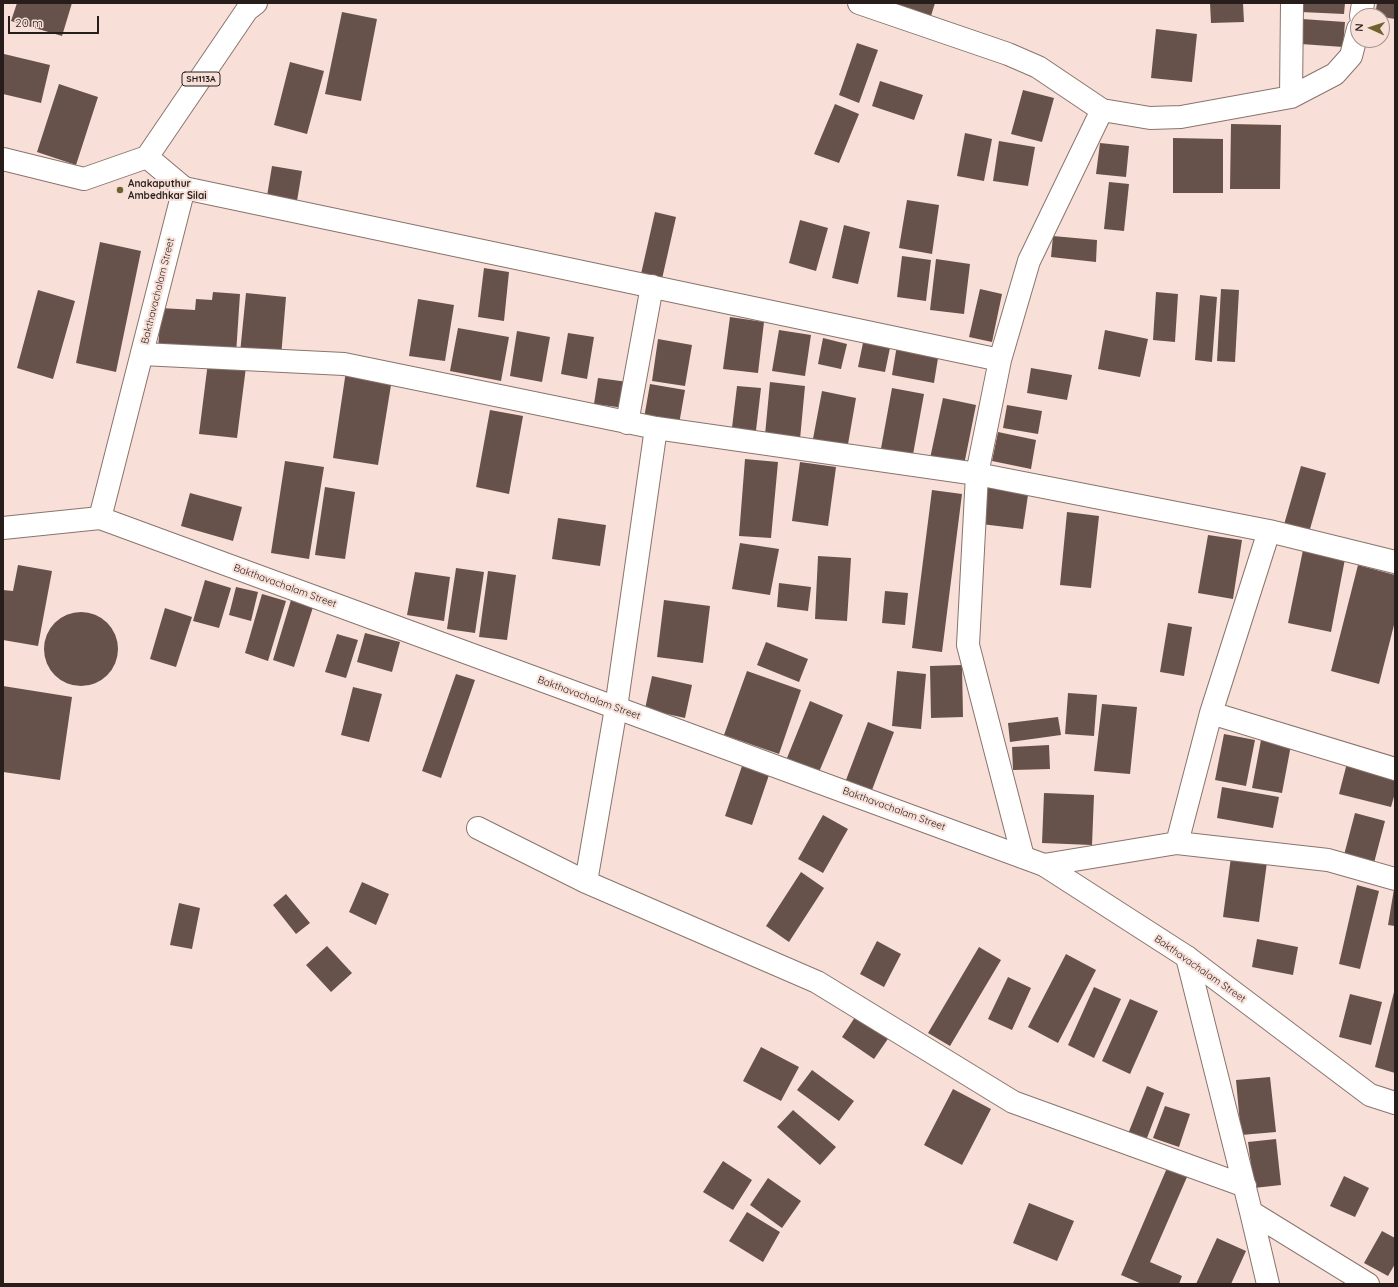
<!DOCTYPE html>
<style>
body{margin:0}
#map{position:relative;width:1398px;height:1287px;overflow:hidden;background:#f8e0d8;font-family:Quicksand,sans-serif}
canvas{display:block}
.frame{position:absolute;inset:0;border:4px solid #271e1b;pointer-events:none}
.north{position:absolute;left:1350px;top:8px;width:40px;height:40px;box-sizing:border-box;background:#f8e0d8;border:1px solid #a4928c;border-radius:50%;rotate:273deg;font-size:11px;font-weight:700;line-height:16px;text-align:center;color:#271e1b}
.north::after{content:'';display:block;margin:auto;width:14px;height:18px;background:#70622f;clip-path:polygon(50% 0,100% 100%,50% 72%,0 100%)}
.scale{position:absolute;left:8px;top:16px;width:91px;height:18px;box-sizing:border-box;border:2px solid #271e1b;border-top:0;padding-left:5px;font-size:12px;line-height:14px;white-space:nowrap;color:#271e1b;-webkit-text-stroke:3px #f8e0d8;paint-order:stroke}
</style>
<div id="map">
<canvas width="1398" height="1287"></canvas>
<div class="frame"></div>
<div class="north">N</div>
<div class="scale">20 m</div>
</div>
<script>
const ctx = document.querySelector('canvas').getContext('2d');
ctx.lineJoin = 'round';
function fillPath(path, color) {
  ctx.fillStyle = color;
  ctx.fill(path, 'evenodd');
}
function shape(rows) {
  const path = new Path2D();
  for (const r of rows) {
    if (r.length === 3) {
      path.moveTo(r[0] + r[2], r[1]);
      path.arc(r[0], r[1], r[2], 0, 2 * Math.PI);
      continue;
    }
    path.moveTo(r[0], r[1]);
    for (let i = 2; i < r.length; i += 2) path.lineTo(r[i], r[i + 1]);
  }
  return path;
}
function trace(path, color, width, dash) {
  ctx.strokeStyle = color;
  ctx.lineWidth = width;
  ctx.lineCap = dash ? 'butt' : 'round';
  ctx.setLineDash(dash || []);
  ctx.stroke(path);
}
function drawText(font, color, halo, rows, align = 'center') {
  ctx.font = font + ' Quicksand,sans-serif';
  ctx.lineWidth = 4;
  ctx.setLineDash([]);
  ctx.textBaseline = 'middle';
  ctx.strokeStyle = halo;
  ctx.fillStyle = color;
  for (const [text, x, y, turn = 0] of rows) {
    ctx.save();
    ctx.translate(x, y);
    ctx.rotate((+turn || 0) * Math.PI / 180);
    ctx.textAlign = isNaN(turn) ? turn : align;
    if (halo) ctx.strokeText(text, 0, 0);
    ctx.fillText(text, 0, 0);
    ctx.restore();
  }
}
const building = shape([
 [17,3,72,3,62,36,11,21],
 [888,3,935,3,931,16],
 [1210,3,1243,3,1244,22,1211,23],
 [1301,3,1345,3,1344,14,1301,12],
 [1377,3,1395,3,1395,19,1382,17,1382,16,1375,16],
 [342,12,377,19,361,101,325,94],
 [1302,19,1345,22,1343,47,1301,44],
 [1156,29,1197,34,1192,82,1151,78],
 [857,43,878,50,859,103,839,95],
 [4,54,50,65,41,103,3,94,3,60],
 [290,62,324,71,307,134,274,125],
 [880,81,923,95,914,120,872,106],
 [59,84,98,97,76,165,37,152],
 [1023,90,1054,98,1042,142,1011,134],
 [835,104,859,114,839,163,814,154],
 [1231,124,1281,125,1280,189,1230,189],
 [965,133,992,139,984,181,957,176],
 [1173,138,1223,139,1223,193,1173,193],
 [999,141,1035,147,1028,186,993,181],
 [1100,143,1129,146,1126,177,1096,174],
 [272,166,302,171,297,201,267,196],
 [1109,182,1129,184,1124,231,1104,229],
 [907,200,939,205,932,254,899,248],
 [655,212,676,217,662,279,641,274],
 [800,220,828,228,816,271,789,263],
 [844,225,870,232,858,284,832,278],
 [1053,236,1097,240,1096,262,1051,257],
 [100,242,141,251,116,372,76,363],
 [902,256,931,260,926,301,897,297],
 [936,259,970,264,964,314,930,310],
 [484,268,509,272,504,321,478,317],
 [980,289,1002,294,992,342,969,337],
 [1221,289,1239,290,1235,362,1217,361],
 [38,290,75,301,53,379,17,368],
 [213,292,240,294,236,354,158,349,161,308,195,310,196,299,212,300],
 [1156,292,1178,294,1175,342,1153,340],
 [246,293,286,297,281,357,240,353],
 [1200,295,1217,297,1212,362,1195,360],
 [418,299,454,305,445,361,409,356],
 [730,317,764,322,758,373,723,369],
 [458,328,509,337,501,381,450,371],
 [779,330,811,335,805,376,772,371],
 [1105,330,1148,339,1140,377,1098,369],
 [517,331,550,337,542,382,510,376],
 [568,333,594,337,587,379,561,374],
 [823,338,847,344,841,369,818,364],
 [864,338,891,343,885,372,858,367],
 [658,339,692,345,685,386,652,381],
 [897,345,939,352,934,383,892,375],
 [208,362,246,367,237,438,199,434],
 [1031,368,1072,375,1067,400,1027,393],
 [346,371,392,379,378,465,333,458],
 [598,378,628,382,625,408,594,404],
 [770,382,805,386,800,439,765,435],
 [650,384,685,390,679,424,644,418],
 [737,386,761,388,755,439,731,436],
 [892,388,924,394,912,460,880,454],
 [822,391,856,398,847,450,812,444],
 [943,398,976,405,963,470,929,463],
 [1007,405,1042,411,1038,434,1003,428],
 [490,410,523,416,509,494,476,487],
 [998,432,1036,440,1031,469,992,461],
 [745,459,778,462,771,538,739,536],
 [285,461,324,467,309,559,271,553],
 [800,462,836,467,828,526,792,521],
 [1301,466,1326,473,1308,536,1283,528],
 [986,483,1029,488,1023,529,981,524],
 [325,487,355,492,345,559,315,555],
 [932,490,962,494,942,652,912,648],
 [190,493,242,507,233,541,181,526],
 [1067,512,1099,516,1091,588,1060,585],
 [558,518,606,525,600,566,552,559],
 [1208,535,1242,540,1233,599,1198,593],
 [740,543,779,549,770,595,732,589],
 [1303,550,1345,559,1331,632,1288,623],
 [818,556,851,558,847,621,815,619],
 [18,565,52,571,38,646,3,640,3,590,13,591],
 [1358,565,1395,575,1395,621,1379,684,1331,671],
 [456,568,484,572,475,633,447,629],
 [488,571,516,575,507,640,479,637],
 [415,572,450,577,444,621,407,615],
 [205,580,231,588,219,628,193,621],
 [779,583,811,587,808,611,777,607],
 [236,587,258,592,251,621,229,615],
 [885,591,908,593,905,625,882,623],
 [262,594,286,601,268,661,245,653],
 [291,600,313,607,294,667,273,660],
 [664,600,710,606,703,663,657,657],
 [165,608,192,617,176,667,150,659],
 [81,649,37],
 [1168,623,1192,627,1184,676,1160,672],
 [365,633,400,642,392,672,357,662],
 [337,634,358,640,346,678,325,672],
 [766,642,808,659,799,682,757,665],
 [962,665,963,717,931,718,930,666],
 [747,671,801,690,779,754,724,735],
 [897,671,926,674,921,729,892,726],
 [456,674,475,680,441,778,422,771],
 [652,676,692,685,685,718,645,709],
 [3,686,72,697,60,780,3,772],
 [353,687,382,694,369,742,341,735],
 [1068,693,1097,695,1094,736,1065,734],
 [810,701,843,715,819,772,787,758],
 [1102,704,1137,707,1130,774,1094,771],
 [1058,717,1061,735,1010,742,1008,723],
 [868,722,894,732,872,790,846,780],
 [1224,734,1255,740,1246,786,1215,780],
 [1261,740,1291,745,1282,793,1252,788],
 [1049,745,1050,769,1013,770,1012,747],
 [1347,763,1395,775,1395,793,1391,807,1339,794],
 [742,766,769,775,752,825,725,816],
 [1222,787,1279,797,1273,828,1217,818],
 [1044,793,1094,795,1092,845,1042,843],
 [1355,813,1385,821,1374,863,1344,855],
 [823,815,848,829,823,873,798,859],
 [1231,857,1267,862,1259,922,1223,917],
 [801,872,824,888,789,942,766,926],
 [362,882,389,894,376,925,349,912],
 [1357,885,1379,891,1360,969,1339,964],
 [1394,889,1395,890,1395,926,1388,925],
 [286,894,310,923,296,934,273,905],
 [179,903,200,908,192,949,170,945],
 [1257,939,1298,947,1293,975,1252,967],
 [877,941,901,954,884,987,860,974],
 [327,946,352,973,331,992,306,965],
 [979,947,1001,960,950,1046,928,1033],
 [1066,954,1096,970,1058,1043,1028,1027],
 [1008,977,1031,988,1012,1030,988,1019],
 [1094,987,1121,999,1094,1058,1068,1045],
 [1394,992,1395,992,1395,1073,1375,1067],
 [1350,994,1382,1002,1371,1045,1339,1037],
 [1130,999,1158,1011,1130,1074,1102,1061],
 [859,1011,892,1033,874,1059,842,1037],
 [761,1047,799,1067,781,1101,743,1081],
 [812,1070,854,1101,839,1121,797,1090],
 [1270,1077,1276,1132,1241,1135,1236,1080],
 [1147,1086,1164,1093,1144,1146,1126,1139],
 [953,1089,991,1109,962,1165,924,1145],
 [1165,1106,1190,1114,1179,1147,1153,1138],
 [793,1110,836,1147,820,1165,777,1127],
 [1276,1139,1281,1185,1254,1188,1248,1142],
 [723,1161,752,1180,733,1210,703,1192],
 [1167,1168,1187,1177,1150,1262,1182,1276,1179,1284,1142,1284,1121,1275],
 [1344,1176,1369,1188,1355,1217,1330,1206],
 [768,1178,801,1201,782,1228,750,1205],
 [1029,1203,1074,1221,1057,1261,1013,1243],
 [747,1212,780,1232,763,1262,729,1241],
 [1382,1231,1395,1238,1395,1264,1388,1276,1364,1263],
 [1217,1238,1246,1251,1231,1284,1196,1284]
]);
const street = shape([
 [859,3,1008,54,1038,67,1102,110,1150,118,1181,117,1291,97,1335,74,1351,56,1358,29],
 [1361,16,1363,3],
 [1291,97,1292,3],
 [184,188,1000,360],
 [142,354,344,364,656,428,977,474,1269,531,1395,562],
 [627,423,652,286],
 [3,528,100,518],
 [1211,713,1395,769],
 [478,828,586,882,817,982,1013,1102,1245,1186],
 [1177,843,1211,713,1269,531],
 [1023,857,968,645,977,474,1000,360,1029,261,1102,110],
 [1044,865,1177,843,1328,860,1395,879],
 [586,882,616,708,656,428],
 [1187,957,1251,1212,1268,1284],
 [1251,1212,1368,1284]
]);
const secondary = shape([
 [147,157,184,188,100,518,1044,865,1187,957,1370,1095,1395,1103]
]);
const primary = shape([
 [3,159,84,179,147,157,247,10,256,3]
]);
const markers = [
 [120,190,4,"#70622f"]
];
const shields = [
 [201,79,38]
];
const shieldNames = [
 ["SH113A",201,79]
];
const poiNames = [
 ["Anakaputhur",128,184],
 ["Ambedhkar Silai",128,196]
];
const streetNames = [
 ["Bakthavachalam Street",158,291,-76],
 ["Bakthavachalam Street",285,586,20],
 ["Bakthavachalam Street",589,698,20],
 ["Bakthavachalam Street",894,809,20],
 ["Bakthavachalam Street",1200,969,35]
];
fillPath(building, '#66524a');
trace(street, '#89746c', 24);
trace(secondary, '#89746c', 24);
trace(primary, '#89746c', 24);
trace(street, '#fff', 22);
trace(secondary, '#fff', 22);
trace(primary, '#fff', 22);
for (const [x, y, r, color] of markers) {
  const dot = new Path2D();
  dot.arc(x, y, r, 0, 2 * Math.PI);
  ctx.fillStyle = color;
  ctx.fill(dot);
  trace(dot, '#f8e0d8', 1.5);
}
for (const [x, y, w] of shields) {
  const box = new Path2D();
  box.roundRect(x - w / 2, y - 7, w, 14, 3);
  ctx.fillStyle = '#f8e0d8';
  ctx.fill(box);
  trace(box, '#271e1b', 1);
}
drawText('bold 9px', '#271e1b', null, shieldNames);
drawText('bold 10px', '#271e1b', '#f8e0d8', poiNames, 'left');
drawText('10px', '#271e1b', '#f8e0d8', streetNames);
</script>
